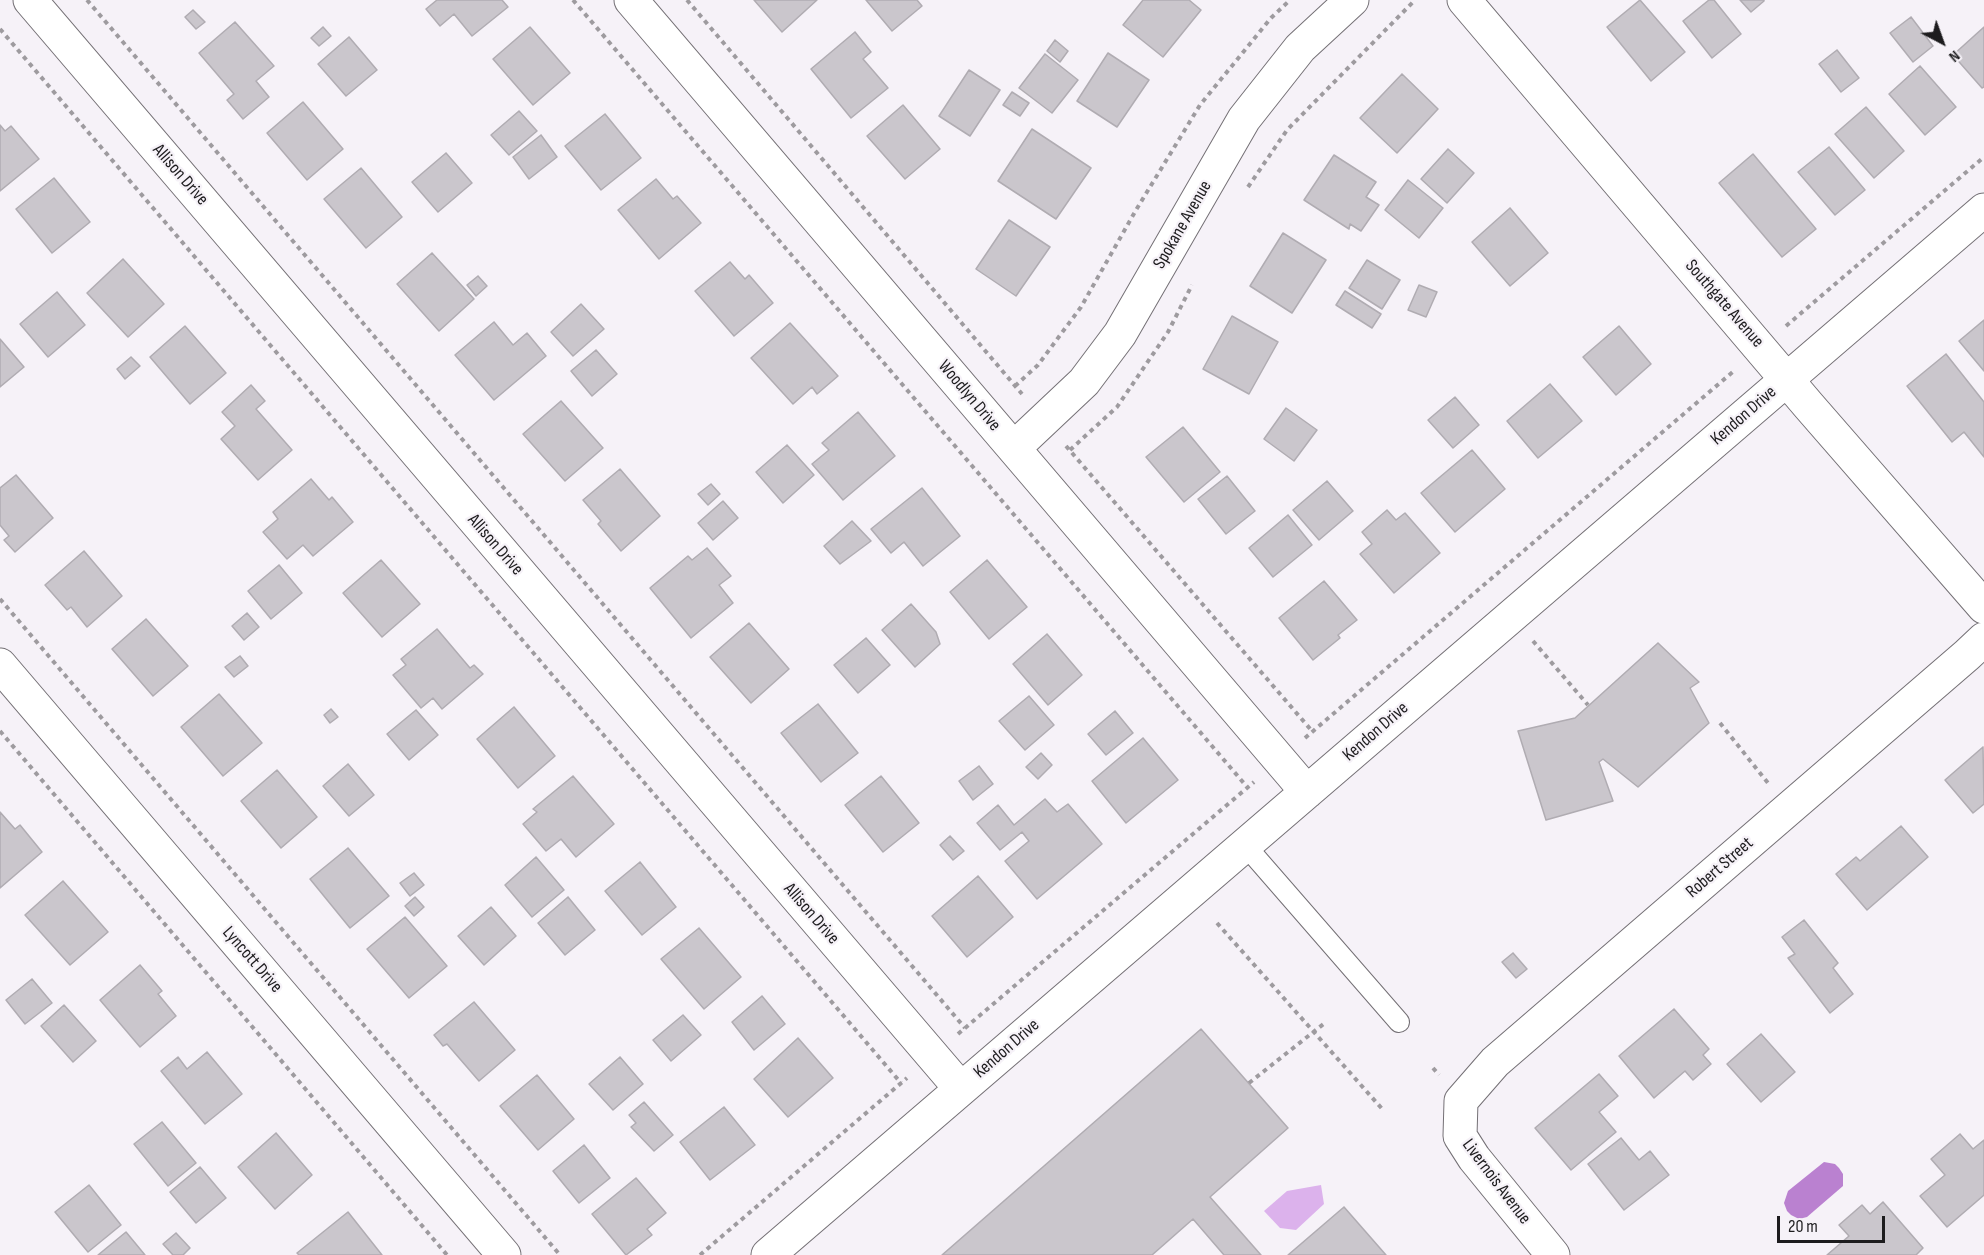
<!DOCTYPE html>
<style>
body{margin:0}
#map{position:relative;width:1984px;height:1255px;overflow:hidden;background:#f6f2f8;font-family:"Sofia Sans Condensed",sans-serif}
canvas{display:block}
.north{position:absolute;left:1912px;top:12px;width:60px;height:60px;-webkit-text-stroke:4px #f6f2f8;paint-order:stroke;rotate:139deg;font-size:16px;font-weight:700;line-height:24px;text-align:center;color:#1d1c1e}
.north::after{content:'';display:block;margin:auto;width:21px;height:27px;background:#1d1c1e;clip-path:polygon(50% 0,100% 100%,50% 72%,0 100%)}
.scale{position:absolute;left:1777px;top:1216px;width:108px;height:27px;box-sizing:border-box;border:3px solid #1d1c1e;border-top:0;padding-left:8px;font-size:18px;line-height:21px;white-space:nowrap;color:#1d1c1e;-webkit-text-stroke:4px #f6f2f8;paint-order:stroke}
</style>
<div id="map">
<canvas width="1984" height="1255"></canvas>
<div class="north">N</div>
<div class="scale">20 m</div>
</div>
<script>
const ctx = document.querySelector('canvas').getContext('2d');
ctx.lineJoin = 'round';
function fillPath(path, color) {
  ctx.fillStyle = color;
  ctx.fill(path, 'evenodd');
}
function shape(rows) {
  const path = new Path2D();
  for (const r of rows) {
    path.moveTo(r[0], r[1]);
    for (let i = 2; i < r.length; i += 2) path.lineTo(r[i], r[i + 1]);
  }
  return path;
}
function trace(path, color, width, dash) {
  ctx.strokeStyle = color;
  ctx.lineWidth = width;
  ctx.lineCap = dash ? 'butt' : 'round';
  ctx.setLineDash(dash || []);
  ctx.stroke(path);
}
function drawText(font, color, halo, rows, align = 'center') {
  ctx.font = font + ' "Sofia Sans Condensed",sans-serif';
  ctx.lineWidth = 4.5;
  ctx.setLineDash([]);
  ctx.textBaseline = 'middle';
  ctx.strokeStyle = halo;
  ctx.fillStyle = color;
  for (const [text, x, y, turn = 0] of rows) {
    ctx.save();
    ctx.translate(x, y);
    ctx.rotate((+turn || 0) * Math.PI / 180);
    ctx.textAlign = isNaN(turn) ? turn : align;
    if (halo) ctx.strokeText(text, 0, 0);
    ctx.fillText(text, 0, 0);
    ctx.restore();
  }
}
const green = shape([
 [1321,1185,1324,1204,1296,1230,1280,1228,1264,1211,1287,1191]
]);
const water = shape([
 [1824,1162,1835,1164,1839,1168,1843,1174,1843,1186,1807,1217,1799,1219,1791,1215,1787,1211,1784,1203,1788,1191]
]);
const building = shape([
 [437,0,502,0,508,7,472,36,454,14,440,26,426,9,437,0],
 [754,0,817,0,782,32,754,0],
 [866,0,917,0,922,6,892,31,866,0],
 [1143,0,1189,0,1201,10,1163,57,1123,25,1143,0],
 [1640,0,1685,52,1651,81,1607,27,1640,0],
 [1709,0,1714,0,1741,34,1712,58,1683,21,1709,0],
 [1740,0,1764,0,1764,1,1751,12,1740,0],
 [193,10,205,22,196,29,185,17,193,10],
 [1911,17,1933,46,1913,62,1890,33,1911,17],
 [235,22,274,66,256,81,269,97,243,119,227,100,234,94,199,53,235,22],
 [323,27,331,36,319,46,311,38,323,27],
 [530,27,570,73,533,105,493,59,530,27],
 [1984,27,1984,87,1982,88,1953,55,1984,27],
 [855,32,871,52,863,59,888,88,851,118,811,69,855,32],
 [349,37,377,70,346,96,318,64,349,37],
 [1055,40,1068,51,1060,62,1047,51,1055,40],
 [1837,50,1859,78,1841,92,1819,64,1837,50],
 [1108,53,1149,80,1117,127,1077,101,1108,53],
 [1045,54,1078,80,1052,113,1019,88,1045,54],
 [1920,66,1956,107,1925,135,1889,94,1920,66],
 [969,70,1000,90,970,136,939,116,969,70],
 [1402,74,1438,109,1397,153,1360,118,1402,74],
 [1012,92,1029,103,1020,116,1003,105,1012,92],
 [303,102,343,149,307,180,267,133,303,102],
 [903,105,940,149,905,179,867,136,903,105],
 [1866,107,1904,151,1874,178,1835,134,1866,107],
 [519,111,537,131,509,155,491,135,519,111],
 [605,114,641,158,601,190,565,146,605,114],
 [0,125,5,131,11,126,39,159,0,191,0,125],
 [1032,129,1091,168,1056,219,998,181,1032,129],
 [541,135,557,157,529,179,513,157,541,135],
 [1829,147,1865,190,1835,215,1798,172,1829,147],
 [1448,149,1474,173,1447,203,1421,179,1448,149],
 [446,153,472,183,438,212,412,182,446,153],
 [1753,154,1816,229,1782,257,1719,183,1753,154],
 [1334,155,1376,182,1366,197,1379,205,1361,231,1350,224,1349,229,1304,200,1334,155],
 [361,168,402,217,366,248,324,199,361,168],
 [54,178,90,222,52,253,16,209,54,178],
 [656,179,673,199,677,196,701,223,659,259,618,210,656,179],
 [1408,180,1443,208,1419,238,1385,210,1408,180],
 [1510,208,1548,253,1510,286,1472,242,1510,208],
 [1009,220,1050,247,1016,296,976,269,1009,220],
 [1283,233,1326,260,1292,313,1250,286,1283,233],
 [432,253,474,299,439,331,397,284,432,253],
 [123,259,164,304,128,337,87,293,123,259],
 [1367,260,1400,280,1382,309,1349,288,1367,260],
 [730,262,745,279,749,275,773,303,734,336,695,291,730,262],
 [478,276,487,286,476,296,467,285,478,276],
 [1419,285,1437,292,1426,317,1408,310,1419,285],
 [1345,291,1381,314,1372,328,1336,305,1345,291],
 [57,292,85,325,48,357,20,324,57,292],
 [581,304,604,329,573,356,551,332,581,304],
 [1232,316,1278,342,1249,394,1203,369,1232,316],
 [1984,320,1984,371,1959,341,1984,320],
 [494,322,513,345,527,333,546,356,494,400,455,355,494,322],
 [790,323,838,376,817,394,812,387,793,404,751,358,790,323],
 [185,326,226,373,190,404,150,357,185,326],
 [1619,326,1651,364,1616,395,1583,357,1619,326],
 [0,339,24,367,0,387,0,339],
 [596,350,617,374,592,396,571,371,596,350],
 [1946,354,1984,402,1984,457,1964,432,1952,442,1907,386,1946,354],
 [131,357,140,366,125,379,117,369,131,357],
 [1550,384,1582,421,1538,458,1507,421,1550,384],
 [251,385,265,401,256,409,292,450,258,480,221,439,235,426,222,412,251,385],
 [1455,397,1479,425,1453,448,1428,420,1455,397],
 [561,401,603,448,565,481,523,434,561,401],
 [1286,408,1317,430,1294,461,1264,439,1286,408],
 [858,412,895,456,843,500,812,464,829,450,822,443,858,412],
 [1183,427,1220,472,1184,502,1146,457,1183,427],
 [787,445,814,475,783,503,756,472,787,445],
 [1472,450,1505,489,1455,532,1421,493,1472,450],
 [620,469,660,516,621,551,598,524,601,521,583,500,620,469],
 [16,475,53,518,15,552,4,540,9,536,0,525,0,488,16,475],
 [1227,476,1255,511,1226,534,1198,499,1227,476],
 [311,479,329,500,332,497,353,522,313,556,303,545,287,559,263,532,278,519,273,512,311,479],
 [1327,481,1353,511,1319,540,1293,510,1327,481],
 [711,484,720,494,708,505,698,494,711,484],
 [922,488,960,536,923,566,904,542,891,553,871,529,922,488],
 [723,501,738,518,713,540,698,523,723,501],
 [1387,510,1396,520,1405,513,1440,553,1394,593,1360,554,1372,544,1362,532,1387,510],
 [1288,515,1312,545,1273,577,1249,548,1288,515],
 [852,521,871,541,840,564,824,546,852,521],
 [707,548,731,576,719,585,733,603,691,638,650,588,688,556,692,560,707,548],
 [84,551,122,596,87,627,71,607,67,610,45,585,84,551],
 [381,560,420,604,382,637,343,593,381,560],
 [987,560,1027,607,989,639,950,592,987,560],
 [279,565,302,593,271,619,248,591,279,565],
 [1324,581,1357,620,1338,635,1340,638,1313,660,1279,618,1324,581],
 [911,604,936,632,940,644,915,667,882,630,911,604],
 [247,613,259,627,244,640,232,626,247,613],
 [146,619,188,666,153,696,112,649,146,619],
 [749,623,789,669,751,703,710,657,749,623],
 [437,629,470,668,474,665,483,674,442,709,433,698,421,708,393,675,406,665,401,659,437,629],
 [1047,634,1082,675,1048,705,1013,664,1047,634],
 [866,638,890,665,858,693,834,665,866,638],
 [1658,643,1699,682,1690,688,1709,723,1638,787,1603,759,1599,762,1613,801,1546,820,1518,731,1575,718,1658,643],
 [240,656,248,666,234,677,225,667,240,656],
 [219,694,262,743,223,776,181,727,219,694],
 [1029,696,1054,725,1025,750,999,721,1029,696],
 [818,704,858,753,821,782,781,733,818,704],
 [514,707,555,756,518,788,477,739,514,707],
 [331,709,338,717,330,723,324,715,331,709],
 [416,710,438,735,409,760,387,734,416,710],
 [1115,711,1133,733,1106,755,1088,734,1115,711],
 [1143,738,1178,780,1126,823,1092,781,1143,738],
 [1983,747,1984,804,1973,813,1945,780,1983,747],
 [1041,753,1052,765,1038,779,1026,767,1041,753],
 [348,764,374,795,349,816,323,786,348,764],
 [979,766,993,784,973,800,959,781,979,766],
 [277,770,317,817,281,848,241,801,277,770],
 [573,776,614,824,576,857,561,839,546,851,523,824,537,812,533,809,573,776],
 [881,776,919,823,883,852,845,805,881,776],
 [1045,799,1057,812,1068,804,1102,844,1037,899,1005,861,1029,841,1022,832,1000,850,977,823,998,805,1014,825,1045,799],
 [0,812,15,829,20,825,42,852,0,888,0,812],
 [1901,826,1928,857,1867,910,1836,874,1856,857,1860,861,1901,826],
 [950,836,964,851,953,860,940,845,950,836],
 [348,848,389,896,350,928,310,879,348,848],
 [536,857,564,890,532,917,505,885,536,857],
 [640,862,676,907,642,935,605,891,640,862],
 [414,873,424,885,410,896,400,883,414,873],
 [978,876,1013,917,967,957,932,916,978,876],
 [63,881,108,932,70,965,25,915,63,881],
 [415,897,424,907,414,916,405,906,415,897],
 [568,897,595,930,565,955,538,923,568,897],
 [491,907,516,936,484,965,458,936,491,907],
 [405,917,447,966,409,998,367,949,405,917],
 [1804,920,1838,963,1833,968,1853,994,1830,1013,1788,958,1795,954,1782,937,1804,920],
 [699,928,741,977,704,1009,661,959,699,928],
 [1513,953,1527,969,1516,978,1502,962,1513,953],
 [140,965,162,991,158,994,176,1016,140,1047,100,1000,140,965],
 [32,979,52,1003,25,1024,6,1000,32,979],
 [762,996,785,1024,754,1050,732,1022,762,996],
 [474,1002,515,1050,479,1081,447,1044,443,1046,434,1035,474,1002],
 [64,1005,96,1041,73,1062,41,1026,64,1005],
 [1674,1009,1709,1049,1703,1055,1711,1064,1693,1080,1685,1071,1654,1098,1619,1056,1674,1009],
 [683,1015,701,1035,671,1061,653,1040,683,1015],
 [1201,1029,1288,1128,1210,1197,1261,1255,1224,1255,1193,1219,1152,1255,942,1255,1201,1029],
 [1761,1034,1795,1072,1761,1102,1727,1064,1761,1034],
 [798,1038,833,1078,788,1117,754,1079,798,1038],
 [207,1052,242,1094,205,1124,161,1071,178,1057,187,1069,207,1052],
 [620,1057,643,1084,613,1110,589,1084,620,1057],
 [1599,1074,1618,1096,1599,1112,1616,1132,1571,1170,1535,1128,1599,1074],
 [537,1075,574,1119,538,1150,500,1106,537,1075],
 [644,1102,673,1135,654,1151,631,1127,636,1123,629,1115,644,1102],
 [724,1107,755,1145,710,1180,680,1142,724,1107],
 [162,1122,196,1163,168,1186,134,1144,162,1122],
 [276,1133,312,1175,275,1209,238,1167,276,1133],
 [1960,1134,1973,1149,1984,1140,1984,1195,1947,1227,1920,1196,1945,1175,1931,1159,1960,1134],
 [1621,1138,1639,1160,1650,1151,1669,1175,1624,1210,1588,1164,1621,1138],
 [584,1145,610,1178,579,1203,553,1171,584,1145],
 [200,1167,226,1198,196,1223,170,1192,200,1167],
 [636,1178,666,1213,647,1229,652,1235,626,1255,592,1214,636,1178],
 [89,1185,121,1225,88,1252,55,1212,89,1185],
 [1883,1202,1923,1248,1916,1255,1827,1255,1849,1236,1839,1225,1862,1205,1870,1214,1883,1202],
 [1344,1207,1386,1255,1288,1255,1344,1207],
 [348,1212,382,1255,299,1255,297,1253,348,1212],
 [126,1232,145,1255,98,1255,126,1232],
 [176,1233,190,1248,183,1255,173,1255,163,1244,176,1233]
]);
const path = shape([
 [87,0,965,1028],
 [573,0,1248,788],
 [687,0,1022,394],
 [0,29,901,1083],
 [1248,187,1287,130,1415,0],
 [1786,326,1984,157],
 [1015,386,1038,365,1081,307,1136,210,1200,105,1271,18,1290,0],
 [1066,446,1312,731],
 [1070,450,1117,407,1168,332,1192,285],
 [0,599,560,1255],
 [1533,641,1588,705],
 [1720,723,1768,783],
 [0,731,447,1255],
 [1305,738,1735,370],
 [1217,923,1384,1111],
 [958,1034,1254,782],
 [1433,1068,1439,1075],
 [1249,1083,1326,1022],
 [700,1255,907,1078]
]);
const service = shape([
 [1245,845,1399,1022]
]);
const minor = shape([
 [30,0,961,1089],
 [631,0,1307,792],
 [1464,0,1809,406,1984,607],
 [1014,448,1084,382,1120,334,1244,119,1300,48,1352,0],
 [0,665,504,1255],
 [768,1255,1984,210],
 [1553,1255,1474,1158,1460,1136,1461,1101,1495,1062,1967,655,1984,639]
]);
const streetNames = [
 ["Allison Drive",180,175,49],
 ["Spokane Avenue",1183,225,-60],
 ["Southgate Avenue",1724,304,49],
 ["Woodlyn Drive",969,396,50],
 ["Kendon Drive",1744,416,-41],
 ["Allison Drive",495,545,49],
 ["Kendon Drive",1376,732,-41],
 ["Robert Street",1720,868,-41],
 ["Allison Drive",811,914,49],
 ["Lyncott Drive",252,960,49],
 ["Kendon Drive",1007,1049,-41],
 ["Livernois Avenue",1496,1182,53]
];
fillPath(green, '#dcb2ec');
fillPath(water, '#ba81d0');
fillPath(building, '#cac6cc');
trace(building, '#b0acb2', 1.5);
trace(service, '#747075', 22);
trace(minor, '#747075', 35);
trace(path, '#9e9b9f', 4, [4.5, 4.5]);
trace(service, '#fff', 20);
trace(minor, '#fff', 33);
drawText('18px', '#1d1c1e', '#f6f2f8', streetNames);
</script>
